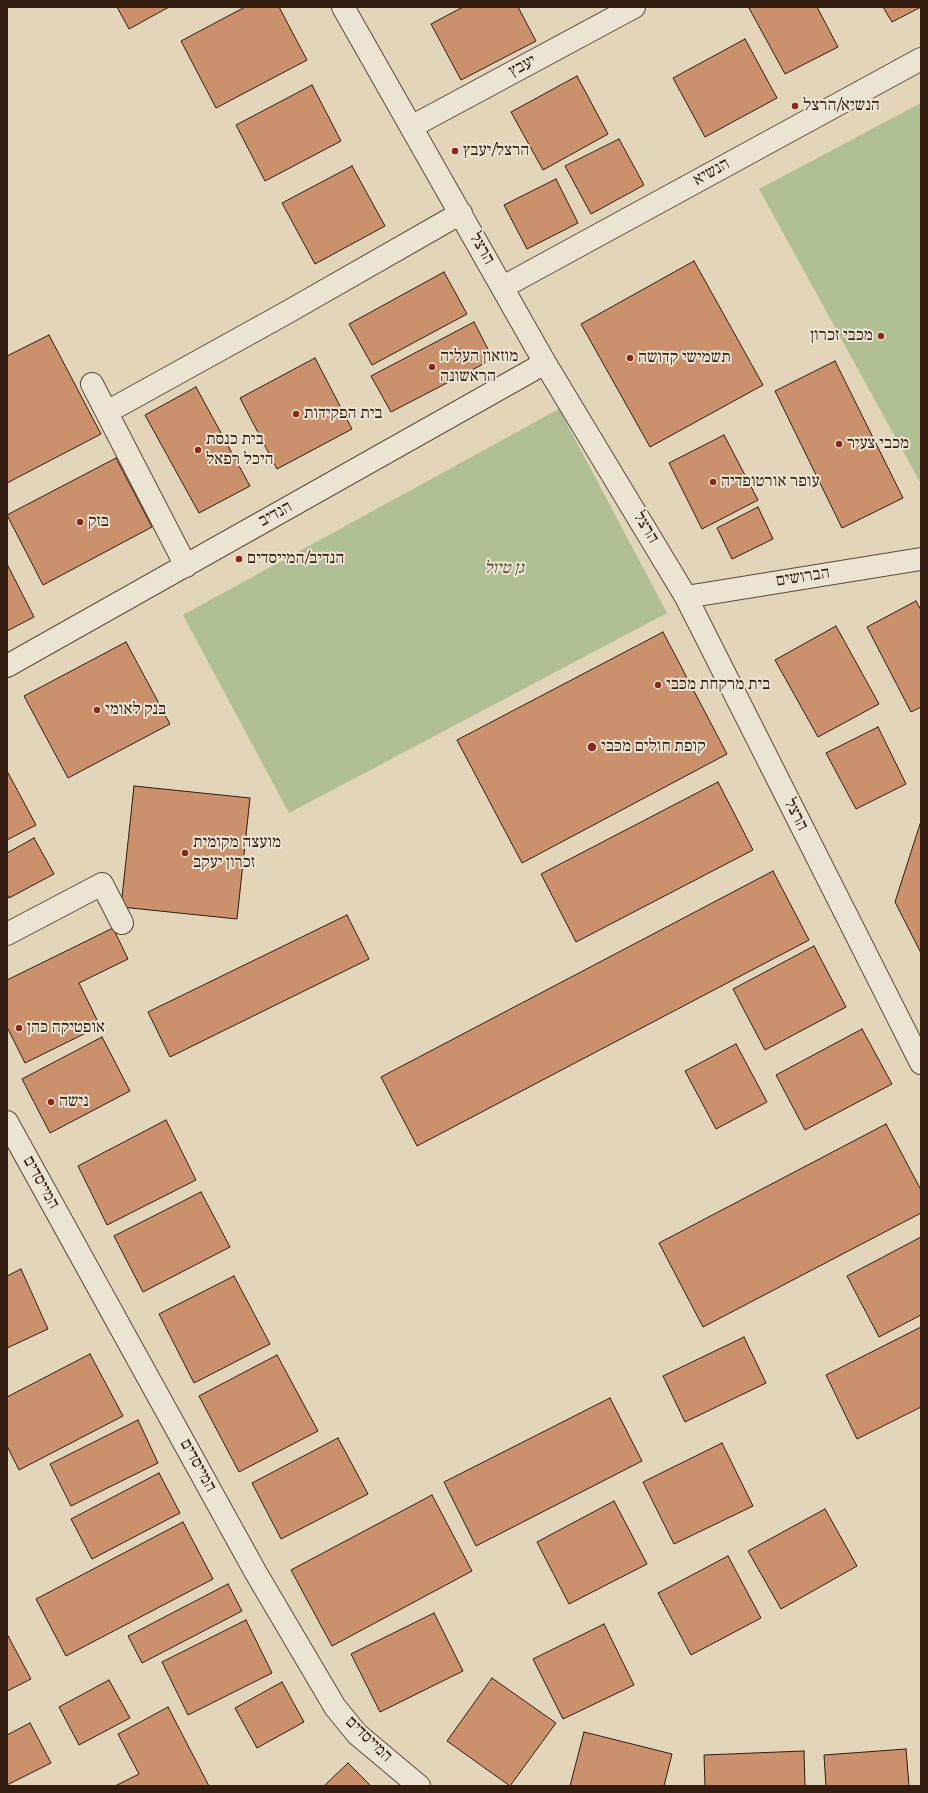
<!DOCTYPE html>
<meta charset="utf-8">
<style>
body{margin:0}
#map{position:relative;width:928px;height:1793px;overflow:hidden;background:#e2d5ba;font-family:"IM FELL DW Pica",serif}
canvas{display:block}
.frame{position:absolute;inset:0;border:8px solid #311c0f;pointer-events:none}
</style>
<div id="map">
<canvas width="928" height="1793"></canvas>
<div class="frame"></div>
</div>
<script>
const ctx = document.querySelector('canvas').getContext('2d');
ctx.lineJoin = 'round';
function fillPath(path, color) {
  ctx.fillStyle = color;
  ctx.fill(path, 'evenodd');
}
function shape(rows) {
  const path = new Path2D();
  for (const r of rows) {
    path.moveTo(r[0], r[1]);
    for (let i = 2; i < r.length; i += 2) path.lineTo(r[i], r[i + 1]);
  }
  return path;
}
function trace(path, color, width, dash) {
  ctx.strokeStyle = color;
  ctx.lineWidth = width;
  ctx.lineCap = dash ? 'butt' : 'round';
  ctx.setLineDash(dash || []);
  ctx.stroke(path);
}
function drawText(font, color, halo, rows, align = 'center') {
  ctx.font = font + ' "IM FELL DW Pica","Frank Ruhl Libre",serif';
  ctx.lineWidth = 4;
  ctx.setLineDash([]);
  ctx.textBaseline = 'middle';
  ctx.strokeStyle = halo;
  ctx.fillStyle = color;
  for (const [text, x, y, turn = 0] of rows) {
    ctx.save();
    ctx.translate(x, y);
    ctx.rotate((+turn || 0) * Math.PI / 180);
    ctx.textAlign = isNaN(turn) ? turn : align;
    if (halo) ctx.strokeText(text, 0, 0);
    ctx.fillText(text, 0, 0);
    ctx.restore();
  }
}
const green = shape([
 [921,103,921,484,759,189],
 [559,409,667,613,289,813,183,615]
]);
const building = shape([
 [117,7,169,7,129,29,117,7],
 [245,7,279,7,307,60,216,108,181,41,245,7],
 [463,7,518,7,536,41,461,80,431,24,463,7],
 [751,7,817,7,838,47,785,74,749,8,751,7],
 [883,7,921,7,892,22,883,7],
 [745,39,777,98,705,137,673,78,745,39],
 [577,76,608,134,543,170,511,112,577,76],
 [312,85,341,141,265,181,236,125,312,85],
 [619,139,644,185,591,214,565,166,619,139],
 [352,166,385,226,315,264,282,203,352,166],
 [556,179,578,223,527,249,504,205,556,179],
 [694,261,763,385,650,447,581,324,694,261],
 [444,272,467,314,372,365,349,324,444,272],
 [474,322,493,359,391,412,371,376,474,322],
 [49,335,101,434,7,483,7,356,49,335],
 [315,358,352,429,277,469,240,398,315,358],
 [835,361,903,498,842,528,775,391,835,361],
 [196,387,250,486,199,513,145,415,196,387],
 [724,435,758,500,702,529,669,463,724,435],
 [116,458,152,527,43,585,7,515,116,458],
 [758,507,773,539,732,559,717,528,758,507],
 [7,564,34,617,7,631,7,564],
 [916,601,921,610,921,707,911,712,867,627,916,601],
 [836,626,879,704,818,737,775,660,836,626],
 [663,632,727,754,522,863,457,740,663,632],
 [126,642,170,724,68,778,24,696,126,642],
 [878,727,906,784,856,809,826,753,878,727],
 [7,771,36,825,7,840,7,771],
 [718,782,753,850,576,942,541,874,718,782],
 [134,786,250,798,237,919,121,907,134,786],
 [921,821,921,953,895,902,921,821],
 [34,838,54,874,9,898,7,894,7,853,34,838],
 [773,871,809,940,417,1146,381,1077,773,871],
 [347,915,369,959,170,1057,148,1012,347,915],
 [113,928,128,959,79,983,100,1026,25,1063,7,1027,7,980,113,928],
 [814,946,846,1007,765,1050,733,989,814,946],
 [862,1029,892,1084,805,1130,776,1075,862,1029],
 [102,1037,130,1091,50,1133,22,1079,102,1037],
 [736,1044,767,1102,716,1129,685,1071,736,1044],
 [166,1120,196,1180,107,1225,78,1166,166,1120],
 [886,1124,921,1190,921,1213,703,1327,659,1243,886,1124],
 [201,1192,230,1247,143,1292,114,1236,201,1192],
 [921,1237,921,1315,879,1337,847,1276,921,1237],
 [21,1269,48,1329,7,1348,7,1276,21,1269],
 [234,1276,270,1344,194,1383,159,1314,234,1276],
 [921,1327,921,1407,857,1439,826,1375,921,1327],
 [744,1337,766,1383,685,1422,663,1376,744,1337],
 [90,1354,123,1416,19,1470,7,1446,7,1397,90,1354],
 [277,1355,318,1431,239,1472,199,1396,277,1355],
 [610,1398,642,1461,476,1546,444,1482,610,1398],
 [138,1420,158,1463,71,1506,50,1464,138,1420],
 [338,1438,368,1494,281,1539,252,1483,338,1438],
 [722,1443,753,1506,674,1544,643,1482,722,1443],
 [159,1473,180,1513,92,1559,71,1519,159,1473],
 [432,1495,472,1571,332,1646,291,1570,432,1495],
 [614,1501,647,1564,569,1604,537,1542,614,1501],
 [825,1509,857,1566,781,1609,748,1551,825,1509],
 [183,1522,213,1579,66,1656,36,1599,183,1522],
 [728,1556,761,1618,691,1655,658,1593,728,1556],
 [228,1584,242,1611,142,1663,128,1636,228,1584],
 [434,1613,463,1671,380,1712,351,1654,434,1613],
 [246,1620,272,1673,188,1715,162,1662,246,1620],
 [604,1624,634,1685,563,1719,533,1659,604,1624],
 [7,1634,31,1679,7,1691,7,1634],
 [492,1678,556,1723,510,1786,447,1741,492,1678],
 [109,1680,130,1718,79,1745,59,1707,109,1680],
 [282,1682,304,1722,257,1748,235,1708,282,1682],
 [168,1707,209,1786,115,1786,139,1774,118,1734,168,1707],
 [30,1723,51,1763,7,1785,7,1735,30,1723],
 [584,1732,672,1754,664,1786,570,1786,584,1732],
 [906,1749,909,1786,826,1786,824,1755,906,1749],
 [804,1751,805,1786,705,1786,704,1755,804,1751],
 [348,1763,371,1786,324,1786,348,1763]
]);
const minor = shape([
 [343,7,545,363,686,597,921,1063],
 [411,127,634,7],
 [503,287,921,59],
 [92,384,186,566],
 [107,412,286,313,461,213],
 [686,597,921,559],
 [7,666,545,363],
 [7,934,102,884,122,923],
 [7,1122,256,1573,335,1707,357,1734,419,1786]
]);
const markers = [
 [795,106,4,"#8f2418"],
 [455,151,4,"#8f2418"],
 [881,336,4,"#8f2418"],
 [630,358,4,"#8f2418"],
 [432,367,4,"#8f2418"],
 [296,414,4,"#8f2418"],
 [839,444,4,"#8f2418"],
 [198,450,4,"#8f2418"],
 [713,482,4,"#8f2418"],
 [80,522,4,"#8f2418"],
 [239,559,4,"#8f2418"],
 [658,685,4,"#8f2418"],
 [97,710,4,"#8f2418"],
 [592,747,5,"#8f2418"],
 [185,853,4,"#8f2418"],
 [19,1028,4,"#8f2418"],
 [51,1102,4,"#8f2418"]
];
const streetNames = [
 ["יעבץ",523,67,-28],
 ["הנשיא",712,173,-29],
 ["הרצל",481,249,60],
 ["הנדיב",276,515,-29],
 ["הרצל",645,528,59],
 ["הברושים",803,578,-9],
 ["הרצל",795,815,63],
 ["המייסדים",40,1183,61],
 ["המייסדים",197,1466,61],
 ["המייסדים",368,1740,44]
];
const poiNames = [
 ["הנשיא/הרצל",803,106],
 ["הרצל/יעבץ",463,151],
 ["מכבי זכרון",873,336,"right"],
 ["מוזאון העליה",440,357],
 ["הראשונה",440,377],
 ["תשמישי קדושה",638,358],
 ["בית הפקידות",304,414],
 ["בית כנסת",206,440],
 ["היכל רפאל",206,460],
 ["מכבי צעיר",847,444],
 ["עופר אורטופדיה",721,482],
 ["בזק",88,522],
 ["הנדיב/המייסדים",247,559],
 ["בית מרקחת מכבי",666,685],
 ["בנק לאומי",105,710],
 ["קופת חולים מכבי",601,747],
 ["מועצה מקומית",193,843],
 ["זכרון יעקב",193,863],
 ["אופטיקה כהן",27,1028],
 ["נישה",59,1102]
];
const parkNames = [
 ["גן טיול",504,569]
];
fillPath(green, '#afbe93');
fillPath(building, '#ca916c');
trace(building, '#311c0f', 1);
trace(minor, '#5d4a3a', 24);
trace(minor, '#ece4d2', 22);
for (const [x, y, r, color] of markers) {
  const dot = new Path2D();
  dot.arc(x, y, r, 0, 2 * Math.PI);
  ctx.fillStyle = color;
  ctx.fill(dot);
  trace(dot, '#ece4d2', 1.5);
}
drawText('17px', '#311c0f', '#ece4d2', streetNames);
drawText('17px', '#311c0f', '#ece4d2', poiNames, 'left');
drawText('italic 17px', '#574d37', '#ece4d2', parkNames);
</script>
